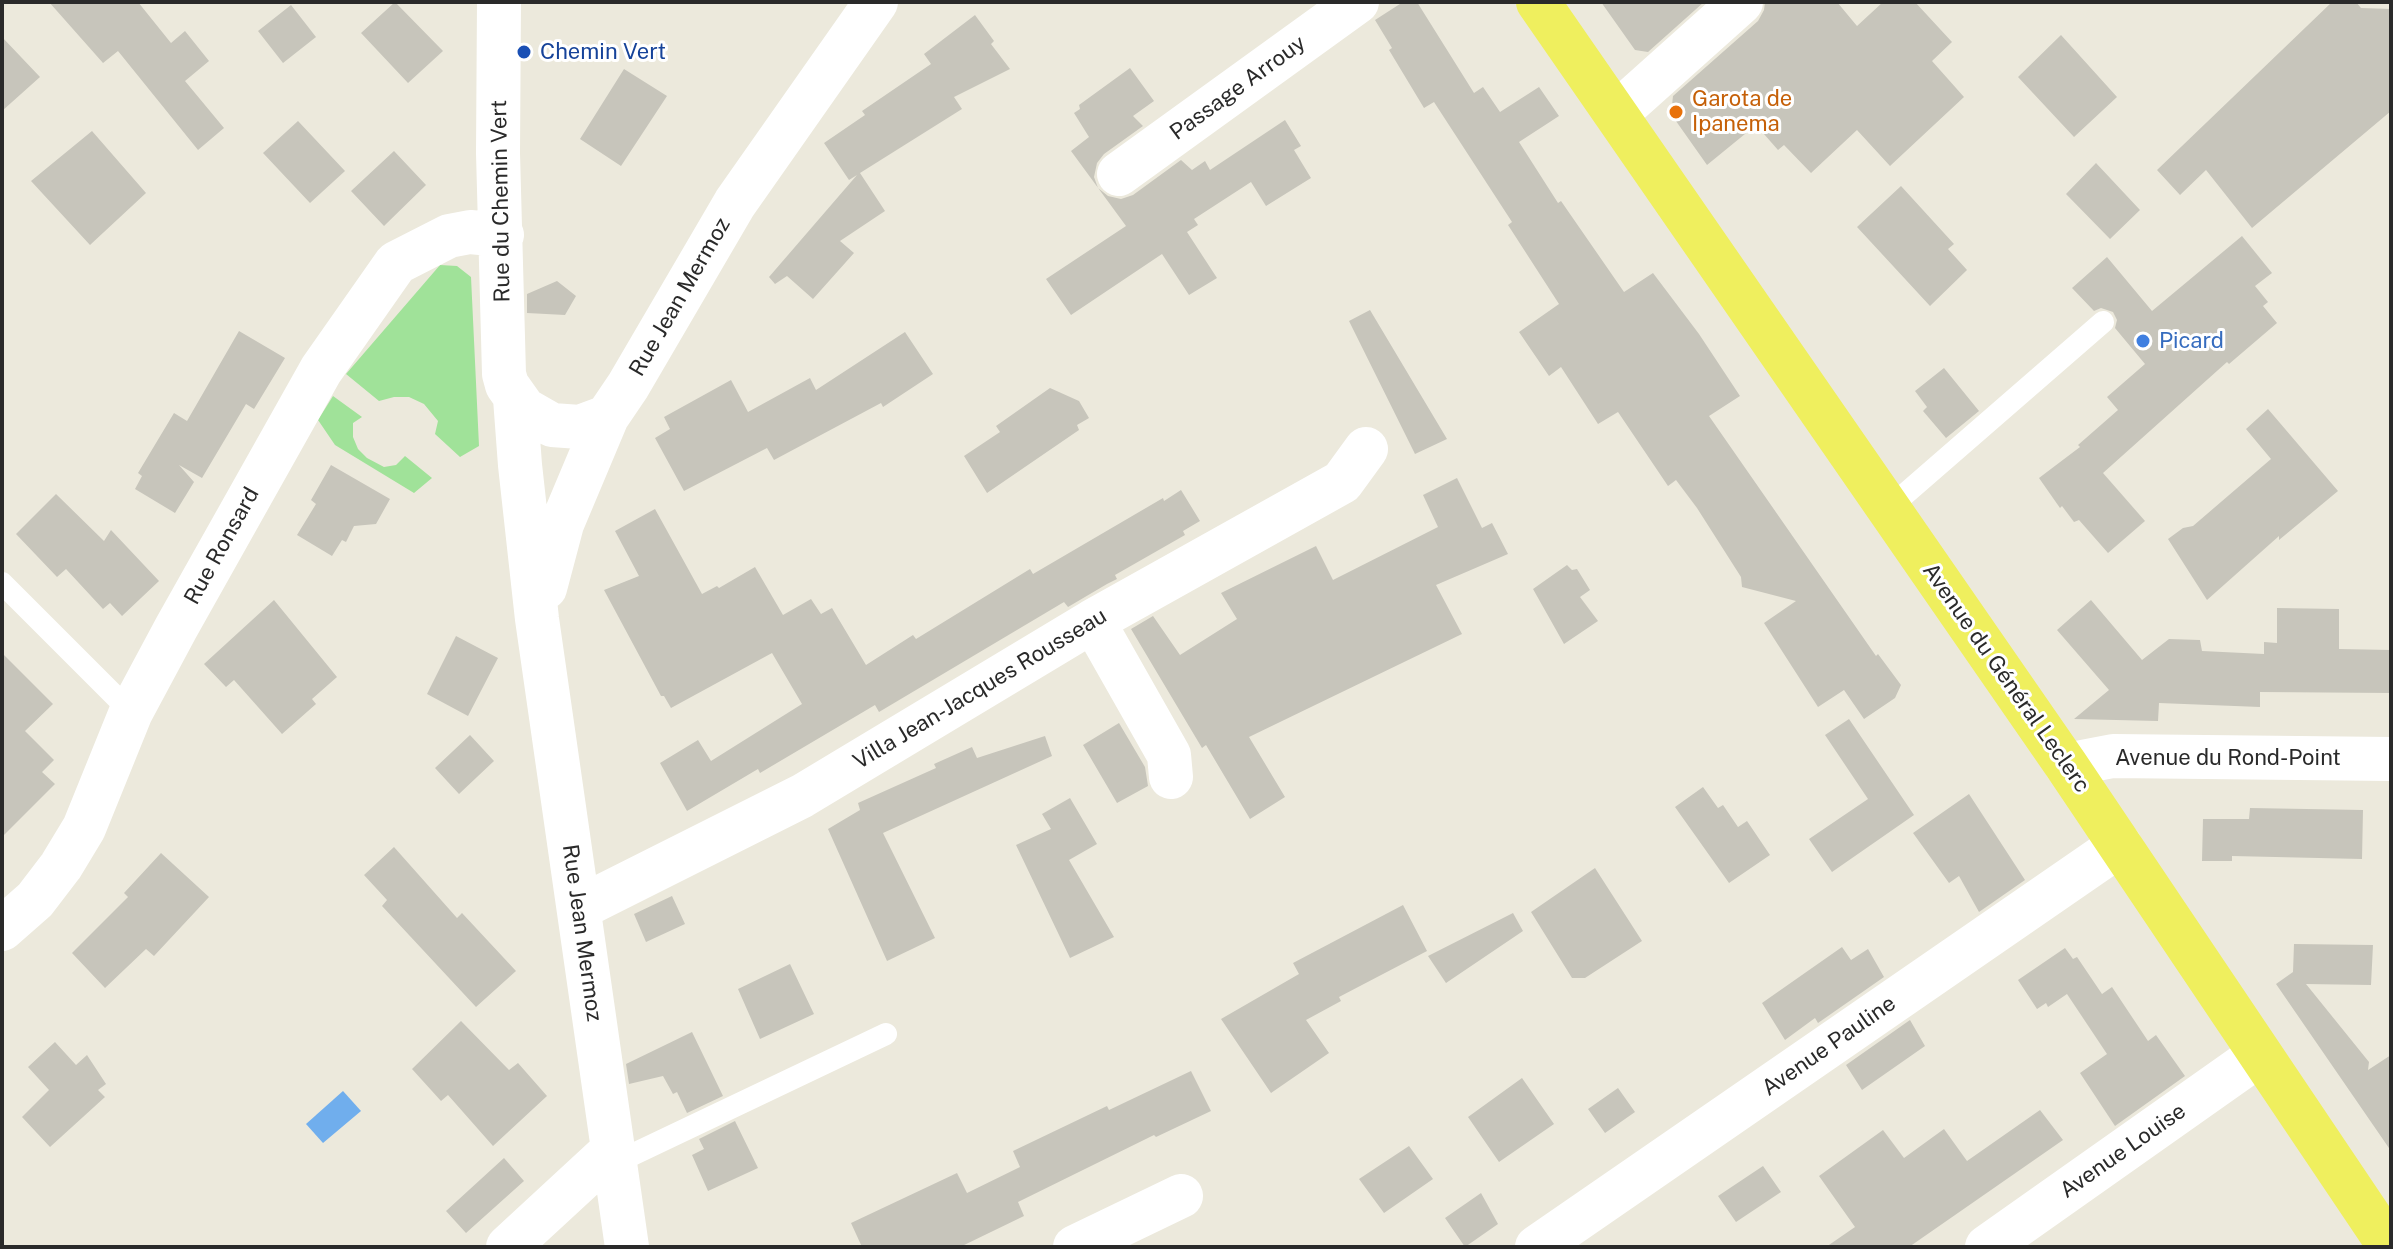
<!DOCTYPE html>
<meta charset="utf-8">
<style>
body{margin:0}
#map{position:relative;width:2393px;height:1249px;overflow:hidden;background:#ece9dc;font-family:"Public Sans",sans-serif}
canvas{display:block}
.frame{position:absolute;inset:0;border:4px solid #2a2a2a;pointer-events:none}
</style>
<div id="map">
<canvas width="2393" height="1249"></canvas>
<div class="frame"></div>
</div>
<script>
const ctx = document.querySelector('canvas').getContext('2d');
ctx.lineJoin = 'round';
function fillPath(path, color) {
  ctx.fillStyle = color;
  ctx.fill(path, 'evenodd');
}
function shape(rows) {
  const path = new Path2D();
  for (const r of rows) {
    path.moveTo(r[0], r[1]);
    for (let i = 2; i < r.length; i += 2) path.lineTo(r[i], r[i + 1]);
  }
  return path;
}
function trace(path, color, width, dash) {
  ctx.strokeStyle = color;
  ctx.lineWidth = width;
  ctx.lineCap = dash ? 'butt' : 'round';
  ctx.setLineDash(dash || []);
  ctx.stroke(path);
}
function drawText(font, color, halo, rows, align = 'center') {
  ctx.font = font + ' "Public Sans",sans-serif';
  ctx.lineWidth = 6;
  ctx.setLineDash([]);
  ctx.textBaseline = 'middle';
  ctx.strokeStyle = halo;
  ctx.fillStyle = color;
  for (const [text, x, y, turn = 0] of rows) {
    ctx.save();
    ctx.translate(x, y);
    ctx.rotate((+turn || 0) * Math.PI / 180);
    ctx.textAlign = isNaN(turn) ? turn : align;
    if (halo) ctx.strokeText(text, 0, 0);
    ctx.fillText(text, 0, 0);
    ctx.restore();
  }
}
const green = shape([
 [440,265,457,266,471,277,479,446,460,457,435,434,438,421,424,404,409,397,394,397,379,401,346,374],
 [333,396,362,417,353,423,353,437,358,449,367,458,384,467,396,465,405,456,432,478,414,493,335,445,318,420]
]);
const water = shape([
 [343,1091,361,1111,323,1143,306,1124]
]);
const building = shape([
 [49,2,138,2,171,43,185,31,209,61,185,81,224,128,198,150,118,51,103,63],
 [395,2,443,51,408,83,361,33],
 [1403,2,1417,2,1474,93,1483,87,1500,112,1539,87,1559,116,1519,142,1558,203,1561,201,1624,292,1653,273,1699,334,1740,396,1709,416,1876,656,1878,654,1901,685,1895,698,1864,719,1844,690,1818,707,1764,623,1796,601,1742,587,1741,577,1697,508,1676,480,1668,486,1618,412,1598,424,1561,367,1549,376,1519,332,1559,304,1508,225,1512,222,1434,102,1424,108,1389,50,1392,48,1375,20],
 [1601,2,1704,2,1648,52,1635,50],
 [1765,2,1837,2,1857,26,1883,2,1915,2,1952,42,1932,61,1964,97,1890,166,1857,130,1811,173,1784,145,1778,150,1756,125,1707,165,1671,114,1673,96,1758,21,1764,10],
 [2332,2,2356,2,2361,8,2391,9,2391,111,2252,228,2206,170,2180,195,2157,170],
 [291,5,316,37,283,63,258,31],
 [975,15,994,41,991,44,1010,69,954,97,962,109,860,173,885,211,840,241,854,253,813,299,787,276,775,284,769,277,857,175,849,180,824,143,865,115,862,111,931,64,924,54],
 [2061,35,2117,97,2074,137,2018,77],
 [2,37,40,77,2,111],
 [1130,68,1154,101,1133,116,1143,126,1104,154,1097,163,1094,177,1098,188,1108,196,1121,199,1133,195,1181,160,1192,170,1205,161,1210,170,1285,120,1301,146,1294,150,1311,178,1266,206,1251,182,1194,219,1198,225,1187,232,1217,278,1189,295,1162,254,1071,315,1046,279,1126,226,1071,151,1089,137,1074,113,1080,109,1079,105],
 [624,69,667,96,621,166,580,139],
 [298,121,345,171,310,203,263,153],
 [92,131,146,193,90,245,31,181],
 [394,151,426,185,384,226,351,191],
 [2096,163,2140,210,2110,239,2066,194],
 [1901,186,1954,244,1948,249,1967,270,1930,306,1857,227],
 [2242,236,2272,273,2255,286,2268,302,2263,306,2277,323,2229,364,2227,362,2103,473,2145,521,2108,553,2079,520,2074,522,2062,506,2060,508,2039,478,2080,447,2078,445,2118,410,2107,397,2145,364,2115,328,2117,320,2113,312,2101,308,2094,311,2072,288,2107,257,2152,311],
 [557,281,576,296,565,315,527,313,527,294],
 [1370,310,1447,439,1415,454,1349,321],
 [239,331,285,358,254,409,246,404,202,478,179,465,194,482,175,513,135,489,142,476,138,473,174,413,187,421],
 [905,332,933,374,883,407,881,403,774,460,767,448,684,491,655,438,670,429,664,417,731,380,748,412,810,378,816,390],
 [1944,368,1979,411,1946,438,1923,411,1927,407,1915,391],
 [1050,388,1079,401,1089,418,1077,425,1079,430,987,493,964,456,1000,432,996,426],
 [2268,409,2338,491,2279,540,2279,536,2207,600,2168,539,2183,528,2193,526,2271,459,2246,429],
 [331,465,390,499,376,524,354,526,346,542,342,540,332,556,297,535,316,504,311,500],
 [1457,478,1482,528,1492,523,1508,554,1436,585,1462,634,1249,737,1285,797,1250,819,1206,745,1202,748,1131,629,1153,616,1180,655,1237,619,1221,593,1316,546,1333,580,1438,527,1423,495],
 [1181,490,1200,521,1183,531,1185,535,1115,575,1117,579,1107,584,1068,607,1064,602,879,712,875,705,760,773,758,769,687,811,660,763,698,740,711,761,802,704,772,653,671,708,664,696,661,696,604,590,639,576,615,531,655,509,702,594,717,586,719,588,755,567,783,615,811,599,821,614,832,608,866,665,913,635,916,639,1030,569,1033,574,1163,498,1164,501],
 [56,494,104,541,111,530,159,581,122,616,110,603,103,609,66,569,57,577,16,534],
 [1567,565,1572,570,1577,569,1590,590,1580,597,1598,621,1564,644,1533,589],
 [274,600,337,677,312,699,316,704,282,734,234,680,226,687,204,664],
 [2091,600,2142,660,2169,639,2200,640,2202,651,2264,654,2264,642,2277,643,2277,608,2339,609,2339,649,2391,650,2391,693,2260,692,2260,707,2159,703,2158,721,2074,719,2109,690,2057,630],
 [456,636,498,658,468,716,427,694],
 [2,653,53,704,25,731,54,760,42,772,55,784,2,837],
 [1849,719,1914,815,1832,872,1809,839,1868,799,1825,735],
 [1119,723,1145,767,1148,786,1117,803,1083,745],
 [470,735,494,761,459,794,435,768],
 [1045,736,1052,756,883,833,935,938,887,961,828,829,860,810,858,803,936,768,934,764,972,747,977,758],
 [1703,787,1718,808,1723,805,1738,827,1747,821,1770,855,1729,883,1675,807],
 [1969,794,2025,880,1979,912,1959,876,1949,883,1913,833],
 [1070,798,1097,844,1069,860,1114,937,1070,958,1016,845,1051,829,1042,814],
 [2250,808,2363,810,2362,859,2232,856,2232,861,2202,861,2203,819,2249,819],
 [394,847,457,918,462,913,516,971,476,1007,382,906,387,900,364,875],
 [161,853,209,897,154,956,146,949,105,988,72,953,128,897,124,893],
 [1595,868,1642,941,1585,978,1572,978,1531,912],
 [672,896,685,924,646,942,634,914],
 [1403,905,1427,951,1339,997,1341,1001,1306,1020,1329,1053,1271,1093,1221,1019,1299,974,1293,963],
 [1513,913,1523,931,1446,983,1428,956],
 [2294,944,2373,945,2371,985,2306,984,2369,1062,2368,1070,2391,1055,2391,1151,2276,984,2293,972],
 [1842,947,1851,960,1868,949,1884,977,1818,1023,1815,1018,1785,1040,1762,1003],
 [2065,948,2073,959,2077,957,2102,994,2112,987,2148,1041,2156,1035,2185,1076,2115,1126,2080,1073,2107,1054,2067,994,2048,1007,2046,1003,2037,1009,2018,980],
 [790,964,814,1014,760,1039,738,989],
 [1910,1020,1925,1046,1862,1090,1846,1065],
 [461,1021,509,1070,518,1063,547,1096,493,1146,448,1095,441,1101,412,1069],
 [692,1032,723,1096,687,1113,677,1092,673,1094,663,1076,629,1084,626,1064],
 [55,1042,76,1065,87,1055,106,1084,98,1090,105,1097,50,1147,22,1117,49,1090,28,1067],
 [1191,1071,1211,1111,1156,1137,1154,1135,1018,1202,1024,1216,960,1247,862,1247,851,1223,957,1173,967,1193,1020,1167,1013,1151,1107,1106,1109,1110],
 [1522,1078,1554,1124,1499,1162,1468,1117],
 [1618,1088,1635,1112,1605,1133,1588,1109],
 [2040,1110,2063,1140,1909,1247,1826,1247,1855,1227,1819,1176,1883,1130,1904,1158,1944,1129,1967,1161],
 [735,1121,758,1168,708,1191,692,1155,704,1149,699,1139],
 [1409,1146,1433,1179,1384,1213,1359,1179],
 [504,1158,524,1181,466,1233,446,1211],
 [1763,1166,1781,1192,1736,1222,1718,1196],
 [1481,1193,1498,1224,1465,1247,1445,1218]
]);
const service = shape([
 [1889,508,2103,322],
 [2,583,131,712],
 [615,1163,886,1034]
]);
const minor = shape([
 [499,2,498,153,504,374,507,385,524,409,552,425,580,427,607,417],
 [1616,114,1741,2],
 [1119,174,1357,2],
 [515,398,520,465,537,619,627,1247],
 [545,588,562,524,607,417,628,386,735,203,876,2],
 [1093,621,1169,755,1171,777],
 [2066,765,2113,756,2391,759],
 [579,908,802,796,1093,621,1342,482,1366,449],
 [2,929,35,900,61,866,84,828,131,712,176,628,321,370,396,263,449,236,470,232,502,235],
 [508,1247,613,1150],
 [1075,1247,1181,1196],
 [1537,1247,2120,845],
 [1987,1247,2259,1055]
]);
const primary = shape([
 [1538,2,2066,765,2390,1247]
]);
const markers = [
 [524,52,8,"#1a4fb4"],
 [1676,112,8,"#e8710a"],
 [2143,341,8,"#3f7fe0"]
];
const transitNames = [
 ["Chemin Vert",540,52]
];
const streetNames = [
 ["Passage Arrouy",1238,88,-36],
 ["Rue du Chemin Vert",501,201,-91],
 ["Rue Jean Mermoz",680,297,-60],
 ["Rue Ronsard",222,546,-61],
 ["Avenue du Général Leclerc",2006,678,55],
 ["Villa Jean-Jacques Rousseau",980,689,-31],
 ["Avenue du Rond-Point",2228,758],
 ["Rue Jean Mermoz",582,933,82],
 ["Avenue Pauline",1829,1046,-35],
 ["Avenue Louise",2123,1151,-35]
];
const foodNames = [
 ["Garota de",1692,99],
 ["Ipanema",1692,124]
];
const shopNames = [
 ["Picard",2159,341]
];
fillPath(green, '#a0e299');
fillPath(water, '#70aeed');
fillPath(building, '#c7c5bb');
trace(service, '#fff', 22);
trace(minor, '#fff', 44);
trace(primary, '#efef5e', 44);
for (const [x, y, r, color] of markers) {
  const dot = new Path2D();
  dot.arc(x, y, r, 0, 2 * Math.PI);
  ctx.fillStyle = color;
  ctx.fill(dot);
  trace(dot, '#fff', 3);
}
drawText('22px', '#164399', '#fff', transitNames, 'left');
drawText('22px', '#2a2a2a', '#fff', streetNames);
drawText('22px', '#c56008', '#fff', foodNames, 'left');
drawText('22px', '#366cbe', '#fff', shopNames, 'left');
</script>
